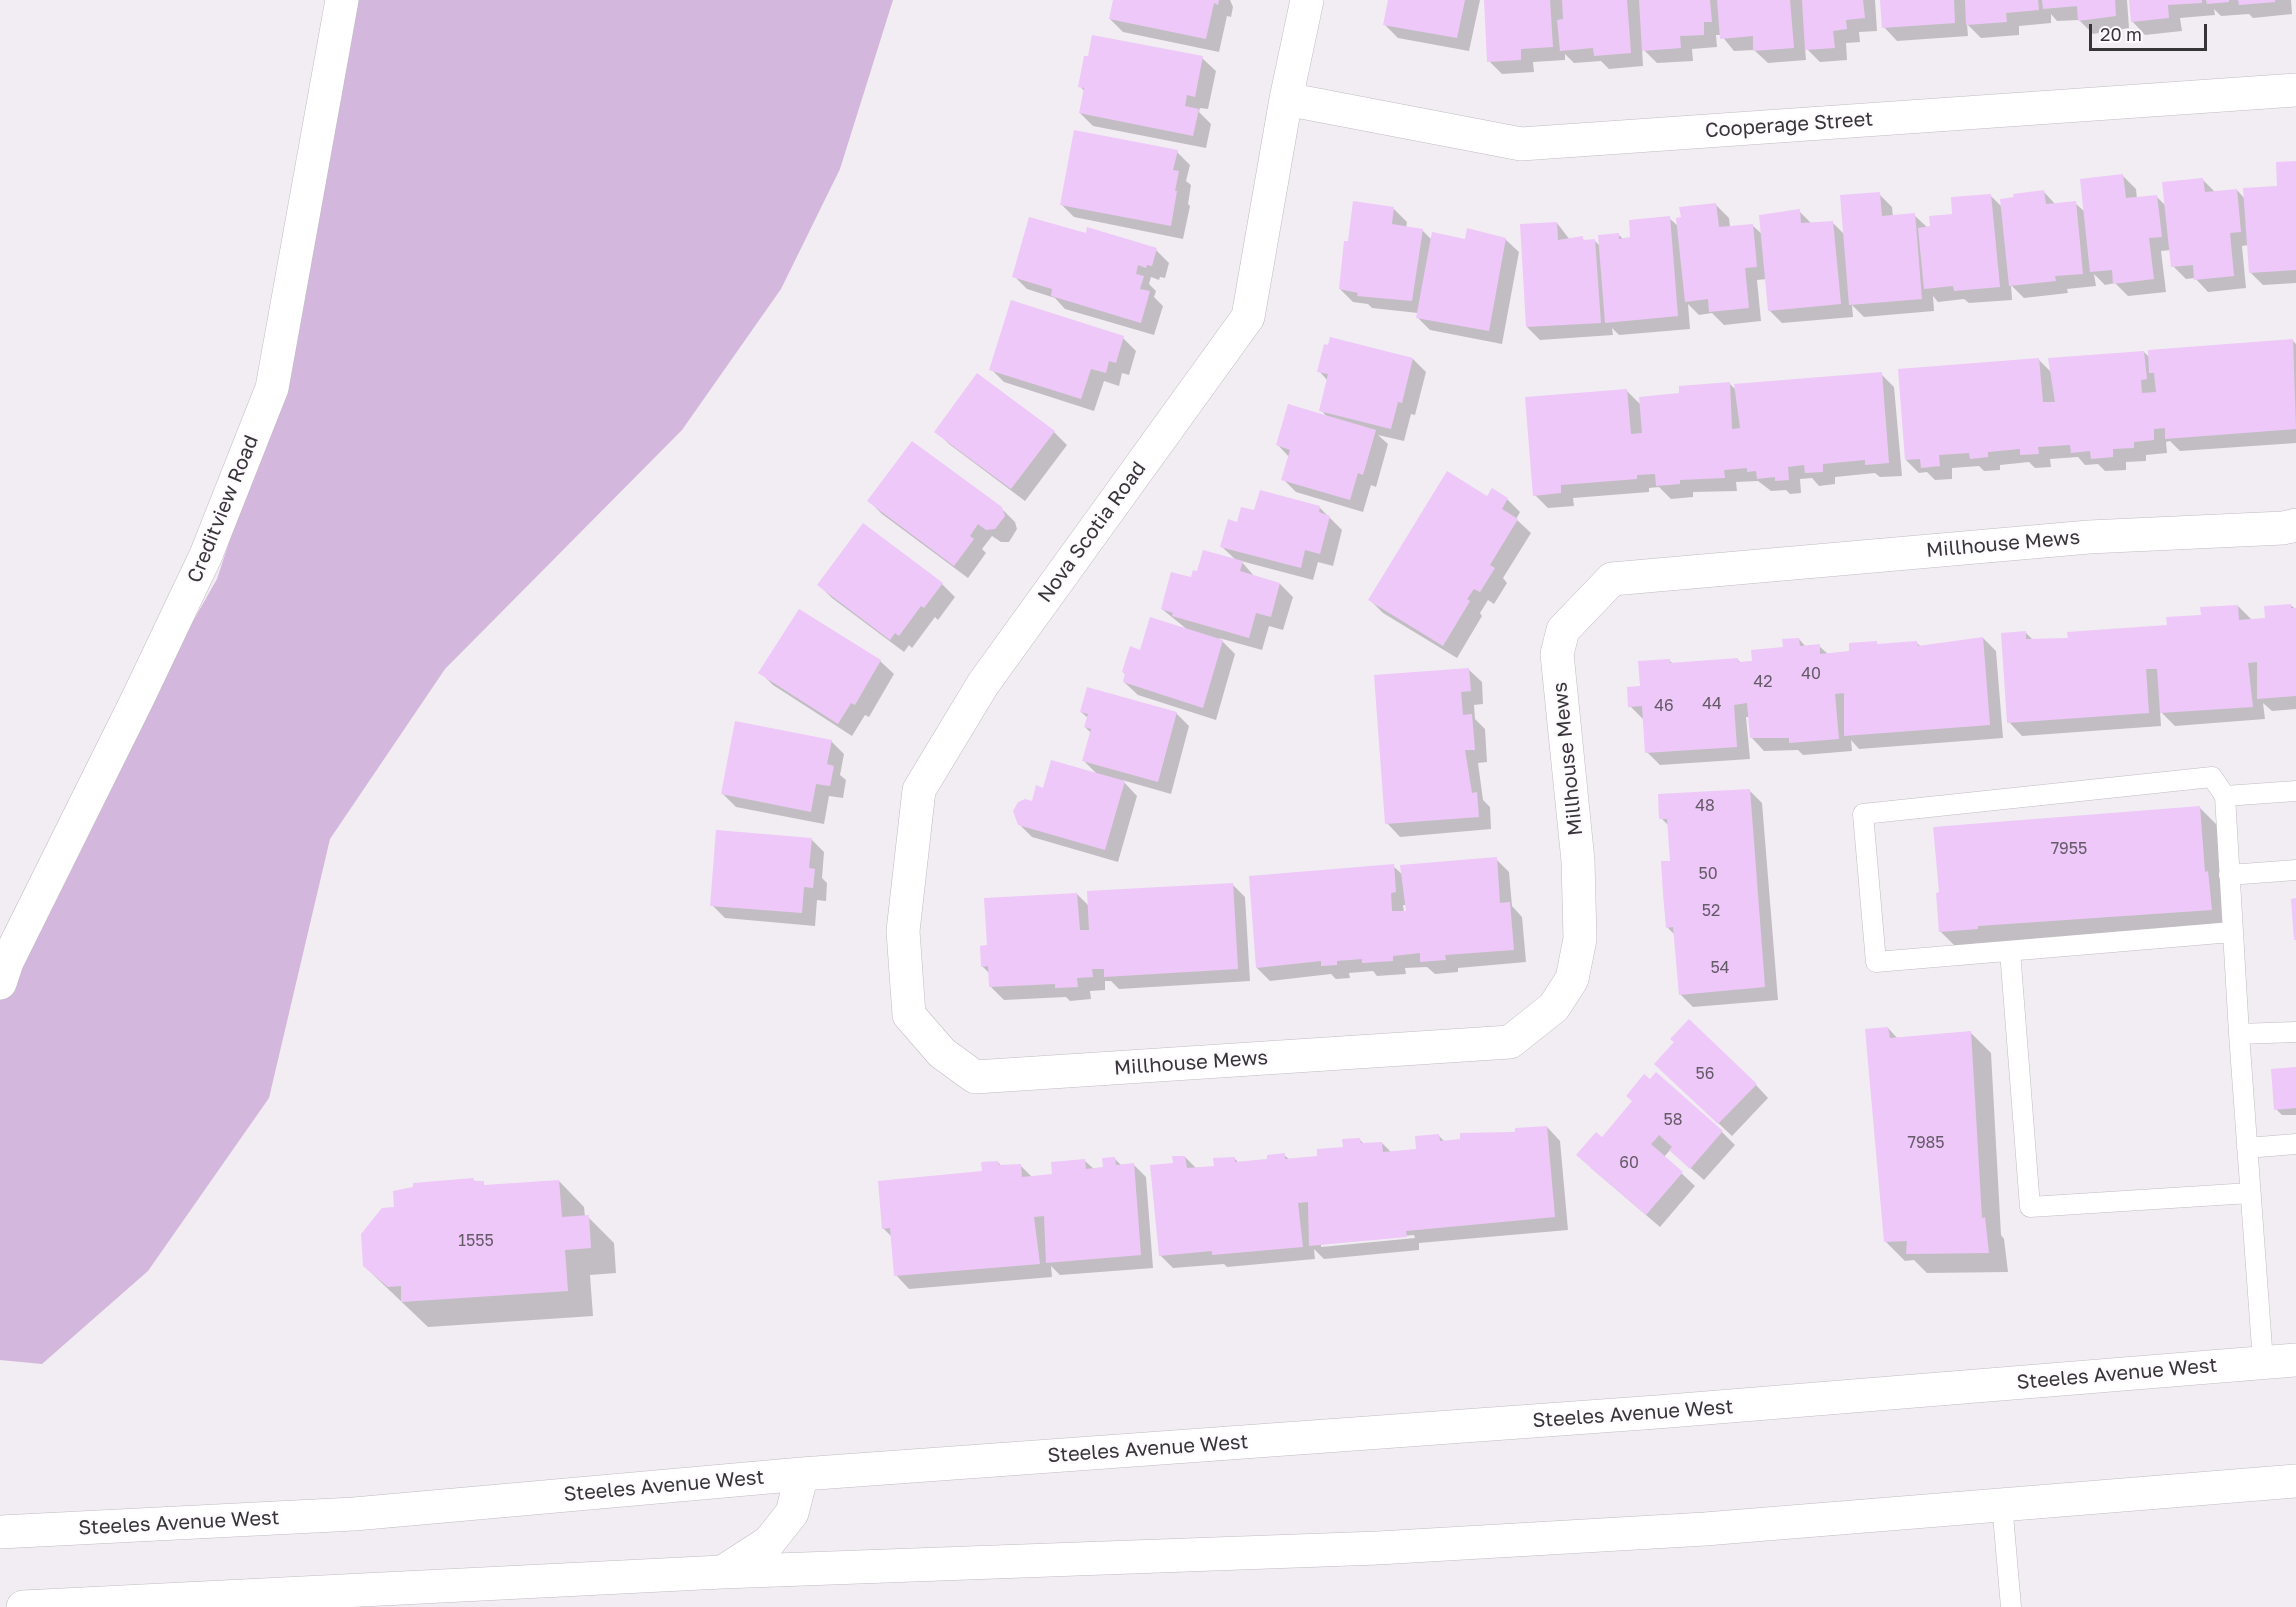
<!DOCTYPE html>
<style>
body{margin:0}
#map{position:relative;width:2296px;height:1607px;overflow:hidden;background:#f2edf3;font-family:"Golos Text",sans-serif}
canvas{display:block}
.scale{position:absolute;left:2089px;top:24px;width:118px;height:27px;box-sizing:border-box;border:3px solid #373538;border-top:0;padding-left:8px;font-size:18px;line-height:21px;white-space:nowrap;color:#373538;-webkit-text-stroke:4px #fefbff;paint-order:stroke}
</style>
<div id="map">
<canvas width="2296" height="1607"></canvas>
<div class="scale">20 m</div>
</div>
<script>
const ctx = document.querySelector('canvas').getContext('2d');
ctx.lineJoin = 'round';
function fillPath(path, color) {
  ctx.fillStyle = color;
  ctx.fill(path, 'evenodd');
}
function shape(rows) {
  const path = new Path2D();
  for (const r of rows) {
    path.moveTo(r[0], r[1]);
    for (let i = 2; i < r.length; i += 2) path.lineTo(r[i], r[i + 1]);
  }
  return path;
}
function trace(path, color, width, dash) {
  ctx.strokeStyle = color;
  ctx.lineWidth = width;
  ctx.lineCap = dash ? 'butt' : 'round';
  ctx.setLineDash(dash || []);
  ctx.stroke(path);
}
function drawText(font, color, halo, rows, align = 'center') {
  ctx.font = font + ' "Golos Text",sans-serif';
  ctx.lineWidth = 4.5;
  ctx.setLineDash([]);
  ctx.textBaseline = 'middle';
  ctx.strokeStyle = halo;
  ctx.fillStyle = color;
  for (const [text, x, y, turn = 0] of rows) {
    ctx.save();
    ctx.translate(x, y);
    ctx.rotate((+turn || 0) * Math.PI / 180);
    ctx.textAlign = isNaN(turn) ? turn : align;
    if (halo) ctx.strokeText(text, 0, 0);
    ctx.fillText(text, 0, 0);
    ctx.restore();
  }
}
const green = shape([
 [354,0,893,0,840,169,781,289,682,430,445,669,330,839,269,1098,148,1271,42,1364,0,1360,0,993,57,860,217,579,273,408]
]);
const shadow = shape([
 [1114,0,1230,0,1233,7,1231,17,1227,16,1219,52,1123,32,1110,19],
 [1390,0,1480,0,1469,51,1398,38,1385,25],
 [1485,0,1875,0,1877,31,1859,32,1860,42,1846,43,1847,60,1820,62,1805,47,1806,60,1768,63,1754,50,1734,51,1721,35,1716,35,1717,47,1692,49,1693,61,1657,63,1642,48,1643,66,1609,69,1601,61,1574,63,1565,54,1565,60,1533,62,1534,72,1502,74,1489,61],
 [1882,0,2127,0,2129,28,2093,34,2079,20,2057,21,2051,14,2051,23,2019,26,2019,35,1981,38,1967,24,1968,36,1897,41,1884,27],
 [2130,0,2291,0,2292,14,2253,18,2249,14,2221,16,2214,9,2215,15,2180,18,2182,31,2145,35,2132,21],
 [1202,58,1216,71,1208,109,1200,108,1199,112,1211,124,1206,148,1093,126,1080,113,1084,91,1080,86],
 [1177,152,1190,165,1186,181,1191,185,1188,204,1190,206,1183,239,1074,217,1061,204],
 [2296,163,2296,283,2263,285,2250,272,2248,245,2242,246,2246,288,2208,292,2195,278,2186,279,2173,266,2171,250,2161,251,2166,292,2128,296,2115,283,2105,285,2094,274,2096,286,2067,289,2068,293,2024,298,2011,285,2012,300,1969,303,1964,299,1938,302,1933,296,1934,311,1864,317,1852,305,1853,317,1782,323,1769,310,1767,279,1757,280,1761,321,1724,325,1712,313,1699,315,1688,304,1690,329,1619,335,1612,328,1613,335,1540,340,1527,327,1557,223,1570,240,1582,238,1585,241,1595,241,1600,246,1619,235,1624,240,1632,239,1669,218,1679,227,1716,205,1729,218,1730,227,1752,225,1763,235,1799,211,1812,224,1832,222,1845,235,1879,194,1892,207,1893,217,1914,215,1928,228,1990,195,2003,208,2044,192,2056,205,2075,203,2085,212,2123,176,2136,189,2137,199,2156,196,2166,206,2203,180,2215,192,2237,190,2245,199,2279,187],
 [1394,209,1407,222,1406,228,1422,230,1432,240,1505,239,1519,252,1502,344,1430,330,1417,317,1418,313,1372,308,1368,304,1353,302,1340,289,1349,243],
 [1087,235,1156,250,1169,263,1165,278,1160,277,1159,280,1151,277,1149,284,1156,291,1154,297,1163,306,1154,335,1065,309,1055,298,1027,289,1014,276],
 [1123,338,1136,351,1129,375,1122,373,1119,386,1104,381,1094,411,1004,382,991,369],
 [2293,341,2296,344,2296,443,2180,451,2170,441,2166,442,2167,453,2146,455,2146,461,2126,462,2126,470,2105,471,2098,464,2085,465,2078,457,2050,459,2051,467,2035,468,2029,462,2000,465,2000,470,1984,471,1979,466,1952,468,1952,479,1935,480,1927,472,1919,473,1906,460,2039,360,2052,373,2144,352,2150,358],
 [1413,359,1426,372,1415,415,1411,414,1404,441,1378,435,1388,444,1376,487,1371,485,1363,512,1296,492,1283,479,1289,457,1278,445,1328,418,1321,410,1328,381,1319,371],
 [1881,374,1894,387,1902,476,1880,477,1875,473,1835,477,1835,484,1819,486,1812,478,1800,479,1801,493,1790,494,1786,490,1771,491,1758,481,1736,482,1737,491,1693,492,1693,497,1671,499,1659,487,1649,488,1649,492,1573,498,1574,506,1548,508,1535,495,1627,391,1641,405,1730,384,1736,390],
 [936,431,1054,432,1067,445,1025,501,949,444],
 [1493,490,1507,499,1520,512,1516,519,1531,533,1503,578,1507,583,1494,604,1488,600,1480,613,1482,616,1457,658,1383,613,1370,600,1488,498],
 [869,501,1001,508,1015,522,1017,529,1009,542,1001,542,992,536,982,549,986,553,968,578,882,514],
 [1320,508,1342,530,1333,566,1318,562,1313,580,1241,561,1255,577,1280,584,1293,597,1283,630,1269,626,1262,650,1219,638,1235,654,1216,720,1138,695,1124,682,1126,675,1123,672,1141,652,1189,631,1162,609,1192,579,1236,560,1222,547,1238,524,1255,512],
 [942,584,955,597,938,620,935,617,912,648,909,645,904,652,832,598,819,585],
 [2290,605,2296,609,2296,709,2272,711,2263,703,2265,719,2175,726,2160,711,2161,726,2022,736,2009,722,2025,632,2033,640,2070,640,2168,626,2238,606,2251,619,2266,620],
 [800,611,880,661,894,674,869,717,865,715,852,736,773,685,760,672],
 [1983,638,1996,651,2003,738,1859,749,1851,740,1852,751,1803,755,1798,750,1764,751,1751,737,1750,717,1746,717,1750,759,1660,765,1647,752,1643,719,1630,706,1641,688,1669,660,1673,664,1738,660,1741,663,1753,662,1799,639,1806,647,1819,646,1828,654,1851,653,1876,642,1879,646,1917,643,1921,647],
 [1468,669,1482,682,1483,704,1474,705,1475,719,1485,729,1487,762,1478,763,1483,800,1490,807,1491,829,1400,837,1387,823],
 [1081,712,1176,713,1189,726,1171,794,1122,780,1137,796,1118,862,1032,837,1019,824,1044,789,1099,776,1084,761,1091,733,1085,727,1088,718],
 [831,741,844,754,840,775,846,780,843,798,829,796,824,824,736,807,723,794],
 [1749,790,1762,803,1778,1000,1693,1007,1680,994,1675,935,1668,928,1671,862,1669,826,1661,818],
 [2199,807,2219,827,2231,929,1960,951,1940,931,1941,893],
 [811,839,824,852,822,878,827,883,826,901,817,900,815,926,725,918,712,905],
 [1496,859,1509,872,1512,906,1522,917,1526,962,1458,968,1458,972,1435,974,1427,967,1405,968,1406,974,1377,976,1373,971,1349,973,1350,978,1336,979,1331,974,1270,981,1257,968,1393,866,1403,875],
 [1403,905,1406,905,1407,912,1404,912],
 [1232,884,1245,897,1250,981,1119,989,1111,981,1105,981,1105,990,1090,991,1091,999,1070,1001,1066,997,1004,1000,991,987,990,974,982,966,988,947,1077,894,1089,906],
 [1888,1028,1898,1039,1971,1033,1991,1053,2001,1235,2004,1239,2008,1272,1927,1273,1914,1260,1905,1261,1885,1241],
 [2296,1069,2296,1115,2282,1115,2276,1109],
 [1669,1077,1756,1085,1768,1098,1732,1136],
 [1650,1081,1722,1132,1735,1145,1704,1180,1670,1150,1664,1157,1695,1186,1660,1227,1591,1168,1602,1139],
 [1547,1127,1560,1141,1568,1230,1419,1243,1419,1250,1324,1259,1314,1249,1315,1259,1227,1267,1224,1264,1173,1268,1160,1255,1174,1164,1185,1157,1197,1169,1215,1167,1234,1158,1239,1163,1269,1160,1284,1155,1290,1160,1319,1158,1360,1140,1364,1144,1382,1143,1392,1153,1418,1150,1439,1136,1445,1142],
 [1414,1235,1415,1238,1321,1247,1321,1243],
 [1115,1159,1121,1165,1133,1164,1146,1177,1153,1268,1060,1275,1051,1266,1052,1277,909,1289,896,1275,893,1238,883,1228,998,1162,1002,1167,1021,1166,1032,1177,1054,1176,1085,1161,1094,1169,1105,1169],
 [473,1180,487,1186,559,1181,584,1207,585,1217,588,1217,614,1243,616,1273,590,1275,593,1316,428,1327,364,1266,396,1208]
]);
const building = shape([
 [1113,0,1219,0,1218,5,1214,3,1206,39,1109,19],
 [1388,0,1465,0,1457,38,1383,25],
 [1484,0,1550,0,1553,47,1521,49,1521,60,1487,62],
 [1562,0,1627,0,1631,53,1594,56,1593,48,1560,51,1557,20,1563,19],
 [1639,0,1710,0,1712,22,1704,22,1704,35,1680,36,1681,48,1642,51],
 [1717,0,1790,0,1794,48,1753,51,1753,36,1720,39],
 [1802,0,1863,0,1865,18,1846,20,1847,29,1833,31,1835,48,1805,50],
 [1880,0,1954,0,1955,23,1882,28],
 [1965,0,2038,0,2039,10,2006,13,2007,22,1966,25],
 [2042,0,2115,0,2116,16,2078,21,2077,6,2043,9],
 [2129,0,2202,0,2202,3,2168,5,2169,18,2131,22],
 [2206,0,2229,0,2229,2,2207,4],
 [2238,0,2275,0,2275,2,2239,5],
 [1092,35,1203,56,1195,97,1187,95,1185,106,1199,109,1193,136,1079,113,1084,88,1078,87,1084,56,1088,56],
 [1074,130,1178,150,1173,170,1179,171,1175,191,1177,191,1171,226,1060,205],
 [2296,161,2296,270,2249,273,2243,188,2277,186,2276,162],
 [2123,174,2126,198,2157,195,2162,237,2149,238,2154,279,2113,284,2112,270,2090,272,2080,179],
 [2203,178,2205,192,2237,189,2241,232,2230,233,2234,276,2194,280,2193,265,2171,267,2162,182],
 [2044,190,2046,204,2076,201,2083,274,2055,276,2056,281,2009,286,2000,199,2014,197,2013,194],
 [1880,192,1882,216,1915,213,1922,299,1849,305,1840,195],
 [1991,194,2000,287,1954,291,1953,286,1924,289,1918,228,1930,226,1929,216,1952,214,1951,197],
 [1353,201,1394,207,1392,224,1423,229,1412,301,1357,296,1358,293,1339,289,1344,241,1348,241],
 [1716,203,1719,227,1753,224,1757,267,1745,268,1749,308,1709,312,1708,299,1685,302,1676,218,1681,217,1679,207],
 [1800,209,1801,223,1833,221,1841,304,1768,311,1759,215],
 [1670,216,1678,316,1605,323,1598,235,1619,233,1619,239,1630,237,1629,220],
 [1029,217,1086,233,1087,227,1157,248,1152,266,1147,265,1146,268,1138,265,1136,274,1144,276,1140,289,1150,291,1141,323,1051,296,1052,289,1012,277],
 [1557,222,1558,240,1583,236,1583,240,1595,239,1601,323,1526,327,1520,224],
 [1467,228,1506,238,1489,331,1416,318,1432,232,1465,239],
 [1011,300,1124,336,1116,363,1109,361,1106,373,1091,369,1081,399,989,370],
 [1330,337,1413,358,1402,403,1398,402,1391,429,1319,411,1328,374,1317,372,1324,344,1328,345],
 [2293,339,2296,429,2165,439,2165,428,2154,429,2154,440,2134,442,2134,448,2113,449,2113,457,2091,459,2090,451,2071,453,2070,445,2038,447,2039,454,2020,455,2020,449,1988,452,1988,457,1970,459,1969,453,1939,455,1940,466,1921,468,1920,459,1905,460,1898,369,2039,358,2043,402,2055,402,2048,358,2144,351,2147,379,2141,380,2142,393,2156,392,2154,373,2149,373,2148,350],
 [1882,372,1889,463,1865,465,1865,460,1823,464,1823,472,1805,473,1804,465,1788,467,1789,480,1775,481,1775,477,1757,479,1756,471,1747,472,1747,468,1724,470,1725,478,1680,480,1680,484,1656,486,1655,474,1637,475,1637,479,1561,485,1561,493,1533,496,1525,397,1627,389,1631,434,1642,433,1639,397,1679,393,1679,386,1730,382,1732,429,1740,428,1734,384],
 [977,373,1055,431,1011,489,934,432],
 [1288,404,1376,430,1363,475,1358,473,1350,500,1281,480,1290,450,1276,445],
 [912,441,1002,507,1005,516,995,529,986,530,978,524,970,536,974,539,954,566,867,501],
 [1447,471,1487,496,1492,488,1508,498,1502,509,1518,519,1490,565,1495,568,1480,592,1474,589,1467,599,1470,601,1443,646,1368,600],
 [1260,490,1320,506,1319,512,1330,516,1320,554,1305,550,1301,568,1220,547,1228,519,1237,522,1241,507,1254,510],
 [863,523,943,583,924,608,921,606,899,636,895,633,890,640,817,585],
 [1203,550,1243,561,1240,571,1280,583,1271,617,1256,613,1249,638,1172,616,1173,613,1161,609,1171,572,1191,577,1193,570,1197,571],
 [2291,604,2291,608,2296,608,2296,696,2257,699,2257,662,2248,663,2253,707,2160,713,2157,669,2146,669,2149,713,2007,723,2001,633,2026,631,2026,639,2068,638,2067,632,2167,625,2166,617,2201,615,2200,607,2238,605,2239,620,2265,618,2264,606],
 [799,609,881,660,855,705,851,703,838,724,758,673],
 [1150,617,1223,640,1203,708,1123,682,1125,673,1122,672,1130,646,1140,650],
 [1983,637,1990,725,1844,736,1844,693,1835,694,1839,739,1789,743,1789,738,1750,738,1747,703,1734,705,1737,747,1645,753,1642,706,1628,707,1627,687,1640,686,1638,661,1670,659,1670,663,1738,658,1738,662,1752,661,1751,650,1783,647,1782,639,1799,638,1800,646,1820,644,1820,654,1849,651,1849,643,1877,641,1877,644,1917,641,1918,646],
 [1469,668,1471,691,1461,692,1463,715,1472,714,1475,750,1465,750,1472,793,1477,792,1479,817,1385,824,1374,675],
 [1087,687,1177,712,1158,782,1082,761,1091,729,1084,727,1088,714,1080,712],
 [735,721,832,740,827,764,834,766,830,786,816,784,811,812,721,794],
 [1051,760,1125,781,1105,850,1018,825,1013,811,1018,802,1025,799,1032,801,1036,785,1043,788],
 [1750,789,1765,987,1679,995,1673,927,1666,928,1663,894,1661,861,1670,861,1667,819,1659,819,1658,794],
 [2200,806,2205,872,2208,871,2212,910,1978,926,1978,929,1939,932,1936,893,1939,892,1933,827],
 [716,830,812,838,809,868,815,869,813,888,804,887,802,913,710,906],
 [1497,857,1500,903,1510,902,1514,950,1445,955,1446,960,1420,962,1420,953,1393,956,1393,961,1362,963,1362,959,1337,961,1337,965,1321,966,1321,961,1256,968,1249,876,1394,864,1396,892,1391,893,1392,911,1406,911,1400,865],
 [1233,883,1238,969,1104,977,1104,969,1092,969,1093,977,1077,978,1078,987,1055,988,1055,984,989,987,988,966,981,967,980,946,987,945,984,898,1077,893,1080,930,1089,930,1087,891],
 [2296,898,2296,940,2294,940,2291,899],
 [1689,1019,1757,1084,1718,1124,1654,1064,1674,1042,1670,1039],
 [1888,1027,1890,1038,1971,1031,1982,1218,1985,1217,1989,1253,1906,1254,1907,1241,1884,1242,1865,1029],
 [2296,1067,2296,1108,2274,1110,2271,1069],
 [1656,1072,1723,1131,1690,1169,1669,1150,1672,1147,1659,1135,1655,1140,1651,1144,1683,1172,1646,1215,1576,1155,1596,1132,1602,1137,1632,1101,1626,1096,1644,1074,1650,1079],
 [1547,1126,1555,1217,1406,1231,1407,1237,1309,1246,1308,1202,1298,1203,1303,1247,1212,1255,1212,1251,1159,1256,1150,1165,1173,1163,1172,1156,1185,1156,1187,1168,1214,1166,1213,1158,1235,1157,1235,1162,1267,1159,1267,1155,1285,1153,1285,1159,1317,1156,1317,1149,1343,1147,1342,1139,1360,1138,1361,1143,1382,1142,1383,1152,1416,1149,1415,1136,1439,1134,1440,1141,1460,1139,1460,1133,1515,1132,1515,1128],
 [1115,1157,1116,1165,1134,1163,1141,1255,1046,1263,1044,1216,1034,1217,1040,1264,894,1276,890,1228,882,1229,878,1181,982,1171,981,1162,998,1161,999,1165,1021,1164,1022,1177,1052,1174,1051,1162,1085,1159,1086,1169,1103,1167,1102,1158],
 [473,1178,474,1181,484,1181,484,1185,559,1180,562,1217,589,1215,591,1248,565,1250,568,1291,401,1302,401,1286,388,1287,363,1266,361,1234,382,1208,394,1207,393,1191,413,1187,413,1183]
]);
const lane = shape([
 [2225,796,2296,791],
 [2229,875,2296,870],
 [2232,932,1876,962,1863,814,2212,777,2225,796,2239,1034],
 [2010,951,2030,1207,2250,1193],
 [2247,1148,2296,1144],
 [2263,1362,2239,1034,2296,1032],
 [2002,1503,2011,1607]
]);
const street = shape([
 [1307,0,1286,99,1248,317,983,684,919,790,903,931,909,1015,942,1053,975,1077,1510,1042,1554,1007,1572,979,1580,939,1578,861,1557,654,1563,630,1612,579,2089,537,2283,528,2296,525],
 [1286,99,1521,144,2296,90]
]);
const secondary = shape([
 [0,983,7,962,138,698,206,555,272,388,342,0],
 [0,1532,354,1514,802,1474,1657,1412,2296,1360],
 [724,1571,769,1542,792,1513,802,1474],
 [23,1607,722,1572,1378,1548,1705,1529,2296,1481]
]);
const numberNames = [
 ["40",1811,674],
 ["42",1763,682],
 ["44",1712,704],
 ["46",1664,706],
 ["48",1705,806],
 ["7955",2069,849],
 ["50",1708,874],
 ["52",1711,911],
 ["54",1720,968],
 ["56",1705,1074],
 ["58",1673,1120],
 ["7985",1926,1143],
 ["60",1629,1163],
 ["1555",476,1241]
];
const streetNames = [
 ["Cooperage Street",1789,125,-4],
 ["Creditview Road",223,509,-68],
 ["Nova Scotia Road",1092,532,-54],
 ["Millhouse Mews",2003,544,-5],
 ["Millhouse Mews",1568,759,-96],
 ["Millhouse Mews",1191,1063,-4],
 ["Steeles Avenue West",2117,1374,-5],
 ["Steeles Avenue West",1633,1414,-4],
 ["Steeles Avenue West",1148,1449,-4],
 ["Steeles Avenue West",664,1486,-5],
 ["Steeles Avenue West",179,1523,-3]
];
fillPath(green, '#d4b7dd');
fillPath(shadow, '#0003');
fillPath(building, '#eec8f8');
trace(lane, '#c0bbc2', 21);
trace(street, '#c0bbc2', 34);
trace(secondary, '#c0bbc2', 34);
trace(lane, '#fff', 20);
trace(street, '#fff', 33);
trace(secondary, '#fff', 33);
drawText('16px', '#655a68', null, numberNames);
drawText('20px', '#373538', '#fefbff', streetNames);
</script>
